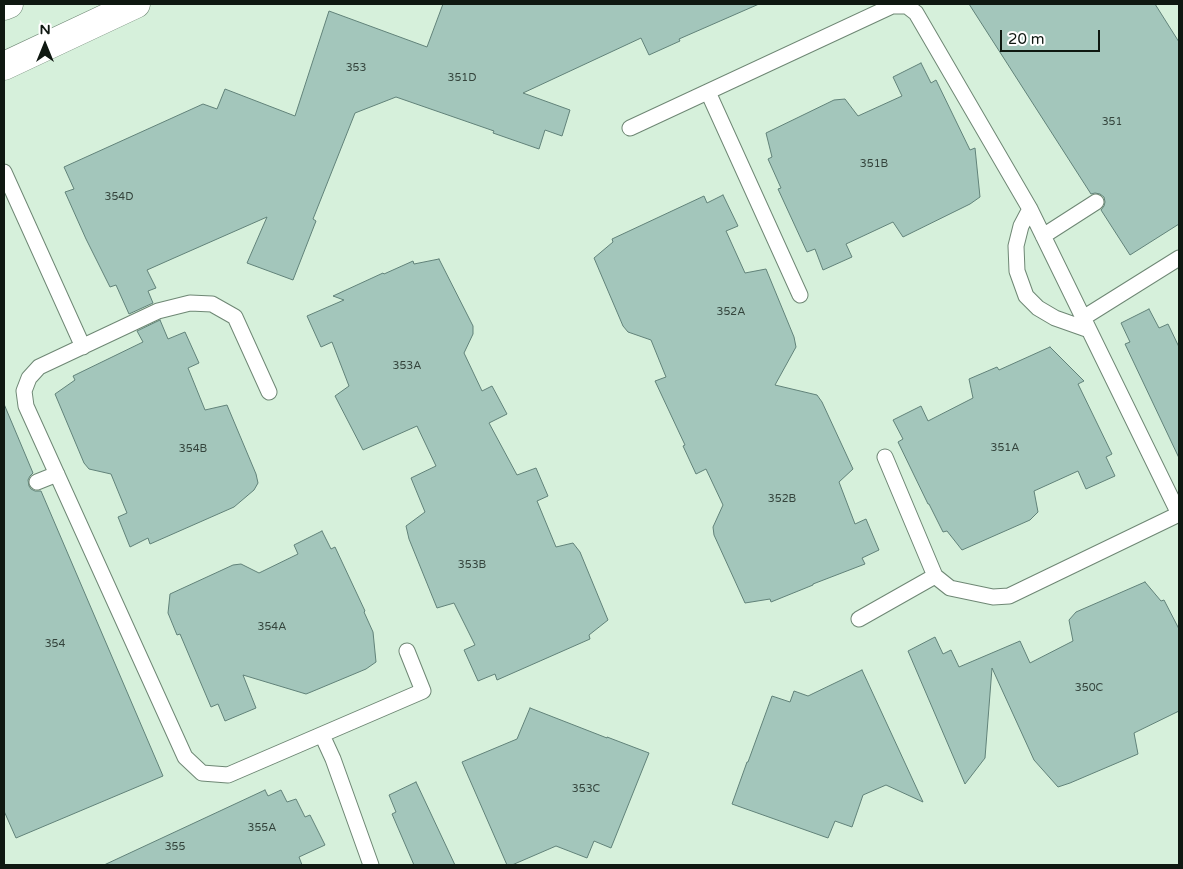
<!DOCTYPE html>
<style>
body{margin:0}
#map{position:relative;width:1183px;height:869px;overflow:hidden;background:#d6f0db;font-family:"Varela Round",sans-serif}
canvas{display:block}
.frame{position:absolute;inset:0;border:5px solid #0f1811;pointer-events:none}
.north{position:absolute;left:20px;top:20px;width:50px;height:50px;-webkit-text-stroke:4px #fff;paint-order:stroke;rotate:0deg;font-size:14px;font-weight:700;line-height:20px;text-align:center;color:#0f1811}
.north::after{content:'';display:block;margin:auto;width:18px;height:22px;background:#0f1811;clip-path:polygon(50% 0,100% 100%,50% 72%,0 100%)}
.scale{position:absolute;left:1000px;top:30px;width:100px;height:22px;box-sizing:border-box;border:2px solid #0f1811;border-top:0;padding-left:6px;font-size:15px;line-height:18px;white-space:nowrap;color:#0f1811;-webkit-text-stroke:4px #fff;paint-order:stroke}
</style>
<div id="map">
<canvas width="1183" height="869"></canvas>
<div class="frame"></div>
<div class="north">N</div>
<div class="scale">20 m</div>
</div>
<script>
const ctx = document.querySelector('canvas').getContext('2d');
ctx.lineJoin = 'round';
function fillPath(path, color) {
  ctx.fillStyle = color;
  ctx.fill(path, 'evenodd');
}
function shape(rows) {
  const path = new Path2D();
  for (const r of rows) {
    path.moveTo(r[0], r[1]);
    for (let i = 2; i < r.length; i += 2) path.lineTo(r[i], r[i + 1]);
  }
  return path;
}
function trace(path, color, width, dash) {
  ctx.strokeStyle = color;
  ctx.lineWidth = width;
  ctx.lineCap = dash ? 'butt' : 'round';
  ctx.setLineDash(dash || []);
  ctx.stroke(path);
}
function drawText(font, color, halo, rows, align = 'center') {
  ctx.font = font + ' "Varela Round",sans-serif';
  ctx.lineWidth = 4.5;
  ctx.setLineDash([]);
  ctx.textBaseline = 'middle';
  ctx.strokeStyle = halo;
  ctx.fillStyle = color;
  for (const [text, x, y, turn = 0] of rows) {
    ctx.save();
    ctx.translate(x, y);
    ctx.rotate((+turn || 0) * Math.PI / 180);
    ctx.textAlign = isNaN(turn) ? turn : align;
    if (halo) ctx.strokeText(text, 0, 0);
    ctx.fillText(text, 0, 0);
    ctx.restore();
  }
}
const building = shape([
 [443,4,759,4,679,39,680,41,649,55,641,38,523,93,570,110,562,136,545,130,539,149,493,133,494,131,396,97,355,113,313,219,316,221,293,280,247,263,267,217,174,258,147,270,156,288,148,291,153,303,129,314,116,285,110,287,86,239,65,192,74,189,64,167,203,104,217,109,225,89,295,116,329,11,427,47,443,4],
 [969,4,1155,4,1179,42,1179,224,1130,255,1101,210,1104,206,1105,202,1104,197,1100,194,1095,193,1091,194,969,4],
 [921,63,931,83,936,80,970,150,975,148,980,197,970,204,903,237,893,222,846,244,852,257,823,270,815,249,807,252,778,189,781,188,768,159,772,157,766,133,834,100,845,99,858,116,902,96,893,77,921,63],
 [723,195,738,226,726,231,745,273,766,269,794,337,796,347,775,385,817,395,822,402,853,469,839,482,855,524,866,519,879,550,862,558,865,564,813,584,813,585,771,602,770,599,745,603,714,535,713,527,723,505,706,469,696,474,683,446,685,445,655,381,666,377,651,340,628,332,623,326,594,258,613,242,612,239,704,196,707,203,723,195],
 [439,259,473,326,473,334,464,353,482,391,492,386,507,414,489,423,517,475,536,468,548,496,537,501,556,547,573,543,580,552,608,620,589,635,590,639,497,680,495,674,478,681,464,650,475,645,454,603,437,608,409,539,406,526,425,512,411,478,436,466,417,426,363,450,335,396,349,386,332,342,321,347,307,316,344,300,333,296,383,273,384,274,413,261,414,264,439,259],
 [1149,309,1159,328,1168,324,1179,347,1179,458,1125,344,1130,342,1121,323,1149,309],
 [160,320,168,339,185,332,199,363,188,368,205,410,227,405,256,474,258,483,254,490,234,507,150,544,148,538,130,547,118,517,127,513,111,474,89,469,84,463,55,394,75,380,73,376,143,342,137,331,160,320],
 [1050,347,1084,381,1078,384,1112,454,1106,457,1115,476,1086,489,1078,471,1034,491,1038,512,1030,520,962,550,947,531,943,532,929,504,928,504,898,442,903,439,893,420,921,406,928,421,973,398,969,379,997,367,999,370,1050,347],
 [4,404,33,473,30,476,28,480,29,486,31,489,35,491,41,491,163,776,16,838,4,811,4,404],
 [322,531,331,549,335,547,365,611,364,612,373,632,376,662,366,669,311,692,306,694,243,675,256,708,225,721,218,704,211,707,180,634,177,635,168,613,170,594,233,565,241,564,259,573,298,554,294,545,322,531],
 [1145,582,1161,601,1164,600,1179,629,1179,711,1134,733,1138,754,1070,783,1058,787,1034,760,992,668,985,758,965,784,908,651,935,637,943,654,951,650,959,667,1020,641,1030,663,1073,641,1069,620,1076,612,1145,582],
 [862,670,923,802,886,785,863,795,852,827,835,821,828,838,732,804,747,762,748,762,772,696,790,702,794,691,808,696,862,670],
 [530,708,607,738,607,737,649,753,611,848,594,841,587,858,556,846,512,865,507,865,462,762,517,739,530,708],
 [416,782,455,865,414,865,392,814,396,812,389,795,416,782],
 [265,790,268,796,281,790,287,802,296,799,305,817,310,815,325,845,299,857,302,865,104,865,265,790]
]);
const lane = shape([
 [708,92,800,295],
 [630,128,892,6,907,6,916,13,1030,209,1179,514],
 [4,172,83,347],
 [1030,209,1021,226,1016,246,1017,271,1026,296,1038,308,1055,318,1089,330],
 [1043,236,1096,202],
 [1083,318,1179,258],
 [269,392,235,317,212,304,190,303,158,311,39,367,29,378,24,391,26,406,185,757,202,773,228,775,423,691,407,651],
 [885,457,935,576,950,588,993,597,1009,596,1179,514],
 [37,482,57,474],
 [859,619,935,576],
 [322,735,333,759,371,865]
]);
const street = shape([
 [4,6,9,4],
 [4,66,136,4]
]);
const numberNames = [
 ["353",356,68],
 ["351D",462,78],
 ["351",1112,122],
 ["351B",874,164],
 ["354D",119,197],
 ["352A",731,312],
 ["353A",407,366],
 ["351A",1005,448],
 ["354B",193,449],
 ["352B",782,499],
 ["353B",472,565],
 ["354A",272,627],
 ["354",55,644],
 ["350C",1089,688],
 ["353C",586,789],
 ["355A",262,828],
 ["355",175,847]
];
fillPath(building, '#a3c6bb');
trace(building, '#618279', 1);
trace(lane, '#6e8774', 17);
trace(street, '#6e8774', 29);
trace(lane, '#fff', 15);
trace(street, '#fff', 28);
drawText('11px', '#34443c', null, numberNames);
</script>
